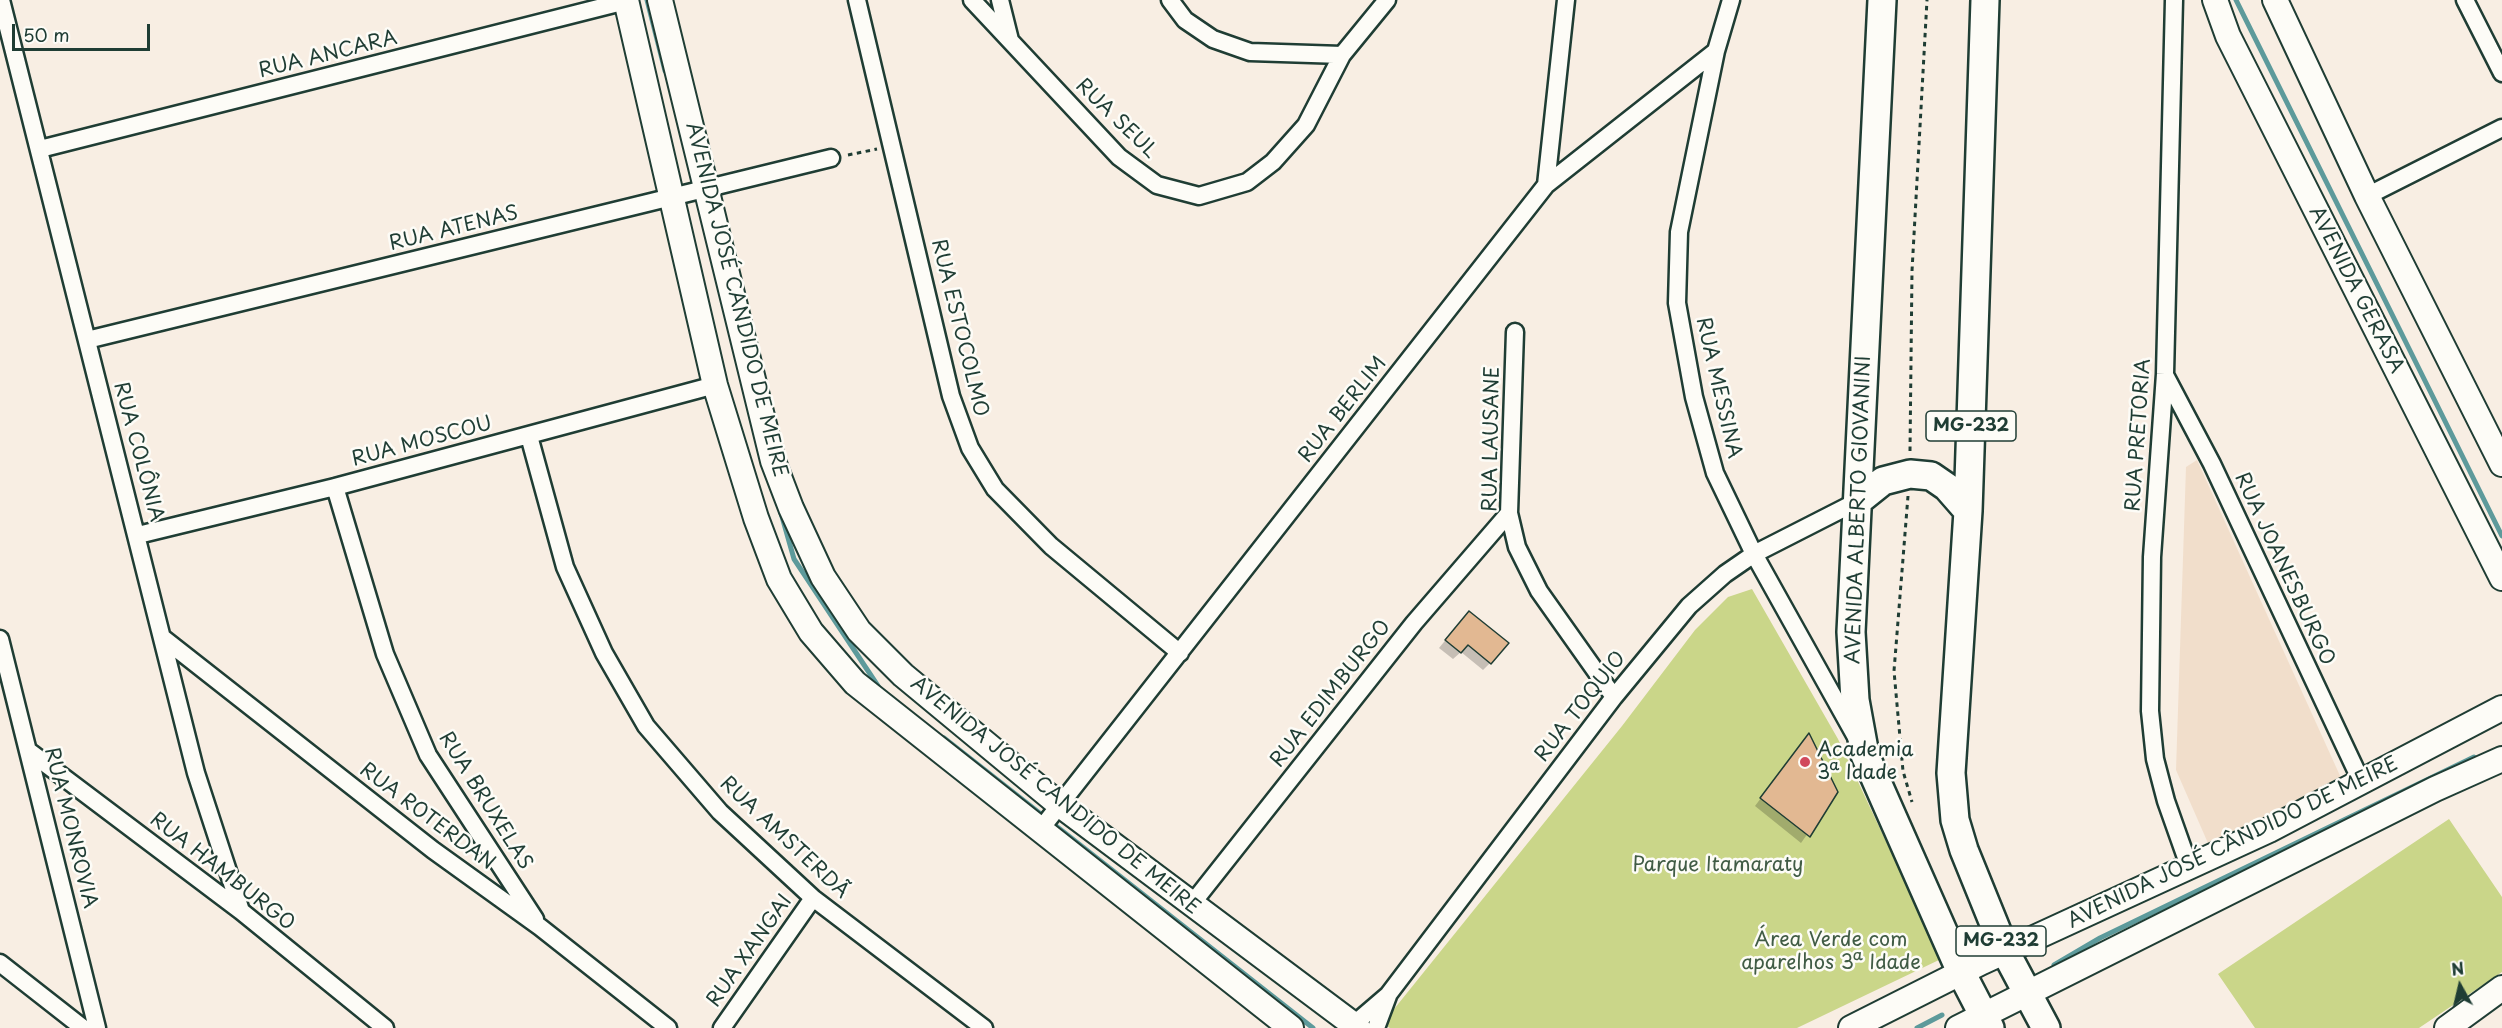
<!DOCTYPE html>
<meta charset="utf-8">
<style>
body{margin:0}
#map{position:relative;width:2502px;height:1028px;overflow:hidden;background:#f8eee3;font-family:"Playpen Sans",sans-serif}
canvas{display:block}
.north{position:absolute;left:2430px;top:956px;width:60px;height:60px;-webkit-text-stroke:4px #fdfcf7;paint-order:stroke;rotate:352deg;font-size:16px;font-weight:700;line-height:24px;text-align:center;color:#1f3d34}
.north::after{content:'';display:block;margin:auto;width:21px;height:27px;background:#1f3d34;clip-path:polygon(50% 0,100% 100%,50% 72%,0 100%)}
.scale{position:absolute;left:12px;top:24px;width:138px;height:27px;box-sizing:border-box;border:3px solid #1f3d34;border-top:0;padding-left:8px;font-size:18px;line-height:21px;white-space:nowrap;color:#1f3d34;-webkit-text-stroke:4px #fdfcf7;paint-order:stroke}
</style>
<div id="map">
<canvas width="2502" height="1028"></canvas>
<div class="north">N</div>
<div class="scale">50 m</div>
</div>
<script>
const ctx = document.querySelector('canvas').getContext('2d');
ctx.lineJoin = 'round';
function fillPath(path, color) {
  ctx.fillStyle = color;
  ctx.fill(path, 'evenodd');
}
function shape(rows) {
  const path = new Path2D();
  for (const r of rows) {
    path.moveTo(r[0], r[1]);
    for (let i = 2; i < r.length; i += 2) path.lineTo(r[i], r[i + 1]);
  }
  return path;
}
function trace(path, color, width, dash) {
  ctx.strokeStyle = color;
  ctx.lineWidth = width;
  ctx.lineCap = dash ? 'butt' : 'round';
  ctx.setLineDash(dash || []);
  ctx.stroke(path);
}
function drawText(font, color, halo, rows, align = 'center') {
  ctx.font = font + ' "Playpen Sans",sans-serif';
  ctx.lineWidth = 5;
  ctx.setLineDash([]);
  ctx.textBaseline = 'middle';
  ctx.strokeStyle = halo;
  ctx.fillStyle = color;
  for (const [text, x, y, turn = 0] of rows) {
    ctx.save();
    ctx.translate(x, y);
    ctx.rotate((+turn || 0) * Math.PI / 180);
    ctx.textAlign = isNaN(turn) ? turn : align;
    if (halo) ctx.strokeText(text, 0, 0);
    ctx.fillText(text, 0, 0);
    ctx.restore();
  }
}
const built = shape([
 [2197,460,2346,789,2211,850,2176,770,2186,467]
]);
const green = shape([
 [1752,589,1838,739,1941,959,1797,1028,1390,1028,1382,1024,1622,726,1695,630,1728,597],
 [2449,819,2502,897,2502,972,2419,1028,2255,1028,2218,974]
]);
const shadow = shape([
 [1462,620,1490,663,1483,670,1461,652,1453,659,1439,648],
 [1808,735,1837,792,1801,843,1755,806]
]);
const stream = shape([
 [647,0,665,71],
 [2236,0,2502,536],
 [781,513,794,559,878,686],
 [944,738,1313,1028],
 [2054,965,2100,938,2474,757],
 [1917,1028,1942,1015]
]);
const building = shape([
 [1469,611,1509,643,1491,664,1468,645,1461,653,1445,640,1469,611],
 [1809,733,1838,792,1810,837,1760,798,1809,733]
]);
const path = shape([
 [848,155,877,149],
 [1910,451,1912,271,1927,0],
 [1908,496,1894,671,1903,771,1912,802]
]);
const street = shape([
 [1,0,196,773,241,911],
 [857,0,951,396,970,448,995,489,1051,546,1180,653],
 [972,0,1119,157,1157,185,1199,196,1247,182,1273,162,1306,125,1342,55],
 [1000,0,1010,40],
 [1170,0,1185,20,1213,39,1250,52,1342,55,1387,0],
 [1731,0,1716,51,1679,232,1677,303,1694,397,1715,473,1754,554,1856,737],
 [2174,0,2165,374,2152,557,2150,711,2155,759,2166,801,2189,866],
 [2465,0,2502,73],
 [40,149,626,1],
 [1546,185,1566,0],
 [2367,196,2502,128],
 [1515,332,1509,513,1517,547,1539,591,1614,697],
 [87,340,831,158],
 [2165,375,2212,464,2362,783],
 [529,436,565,567,604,653,646,726,720,812,813,898,984,1028],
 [335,487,385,654,428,755,535,919],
 [138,535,335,487,715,385],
 [163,638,433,850,540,927,668,1028],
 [0,639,97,1028],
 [30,752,241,911,385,1028],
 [1040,830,1546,185,1716,51],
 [1191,905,1414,623,1509,513],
 [0,963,83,1028],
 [1353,1025,1388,995,1614,697,1689,606,1725,574,1754,554,1858,501],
 [722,1028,813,898],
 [1376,1028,1388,996]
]);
const secondary = shape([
 [626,0,715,385,756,518,779,579,811,632,855,683,1291,1028],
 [660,0,773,461,791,508,823,577,859,631,903,675,1060,805,1358,1028],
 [2215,0,2228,36,2502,578],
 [2275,0,2367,196,2502,464],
 [1851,1028,1982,962,2269,830,2502,708],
 [1958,1028,2435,789,2502,759],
 [2447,1028,2502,988]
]);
const primary = shape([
 [1882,0,1851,632,1855,700,1865,755,1961,972,1990,1028],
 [1985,0,1968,511,1951,773,1955,820,1964,850,2005,951,2046,1028],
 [1858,501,1883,481,1910,474,1931,476,1947,487,1968,511]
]);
const markers = [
 [1805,762,6,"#d1495b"]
];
const shields = [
 [1971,426,90],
 [2001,941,90]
];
const shieldNames = [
 ["MG-232",1971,426],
 ["MG-232",2001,941]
];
const streetNames = [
 ["RUA ANCARA",328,55,-14],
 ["RUA SEUL",1116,119,44],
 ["RUA ATENAS",454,229,-14],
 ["AVENIDA GERASA",2356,290,63],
 ["AVENIDA JOSÉ CANDIDO DE MEIRE",736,300,76],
 ["RUA ESTOCOLMO",959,328,76],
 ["RUA MESSINA",1718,388,77],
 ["RUA BERLIM",1343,410,-52],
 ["RUA PRETORIA",2139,435,-86],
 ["RUA LAUSANE",1492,439,-89],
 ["RUA MOSCOU",422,442,-15],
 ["RUA COLÔNIA",138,452,75],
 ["AVENIDA ALBERTO GIOVANINI",1859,510,-88],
 ["RUA JOANESBURGO",2284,569,65],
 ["RUA EDIMBURGO",1331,694,-52],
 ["RUA TOQUIO",1581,707,-52],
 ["AVENIDA JOSÉ CANDIDO DE MEIRE",1055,796,39],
 ["RUA BRUXELAS",485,801,58],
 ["RUA ROTERDAN",427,817,37],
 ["RUA MONROVIA",70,828,76],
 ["RUA AMSTERDÃ",784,838,43],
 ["AVENIDA JOSÉ CÂNDIDO DE MEIRE",2233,843,-26],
 ["RUA HAMBURGO",222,872,38],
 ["RUA XANGAI",750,951,-55]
];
const poiNames = [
 ["Academia",1817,750],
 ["3ª Idade",1817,773]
];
const parkNames = [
 ["Parque Itamaraty",1718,865],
 ["Área Verde com",1831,940],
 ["aparelhos 3ª Idade",1831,963]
];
fillPath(built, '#f1decb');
fillPath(green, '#cad689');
fillPath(shadow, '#0003');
trace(stream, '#5d9a9b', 5);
fillPath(building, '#e2b892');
trace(building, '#1f3d34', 1.5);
trace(street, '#1f3d34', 21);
trace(secondary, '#1f3d34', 28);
trace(primary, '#1f3d34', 32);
trace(path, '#1f3d34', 3, [4.5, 4.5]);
trace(street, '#fdfcf7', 16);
trace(secondary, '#fdfcf7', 24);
trace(primary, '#fdfcf7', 27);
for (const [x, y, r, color] of markers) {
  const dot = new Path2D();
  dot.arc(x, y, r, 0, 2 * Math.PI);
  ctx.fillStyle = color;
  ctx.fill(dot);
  trace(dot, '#fdfcf7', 2);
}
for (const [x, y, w] of shields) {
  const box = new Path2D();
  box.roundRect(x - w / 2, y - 15, w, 30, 4.5);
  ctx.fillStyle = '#fdfcf7';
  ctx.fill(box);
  trace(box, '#1f3d34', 1.5);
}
drawText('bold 18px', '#1f3d34', null, shieldNames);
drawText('20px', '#1f3d34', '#fdfcf7', streetNames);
drawText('20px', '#1f3d34', '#fdfcf7', poiNames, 'left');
drawText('20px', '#415c45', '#fdfcf7', parkNames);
</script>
